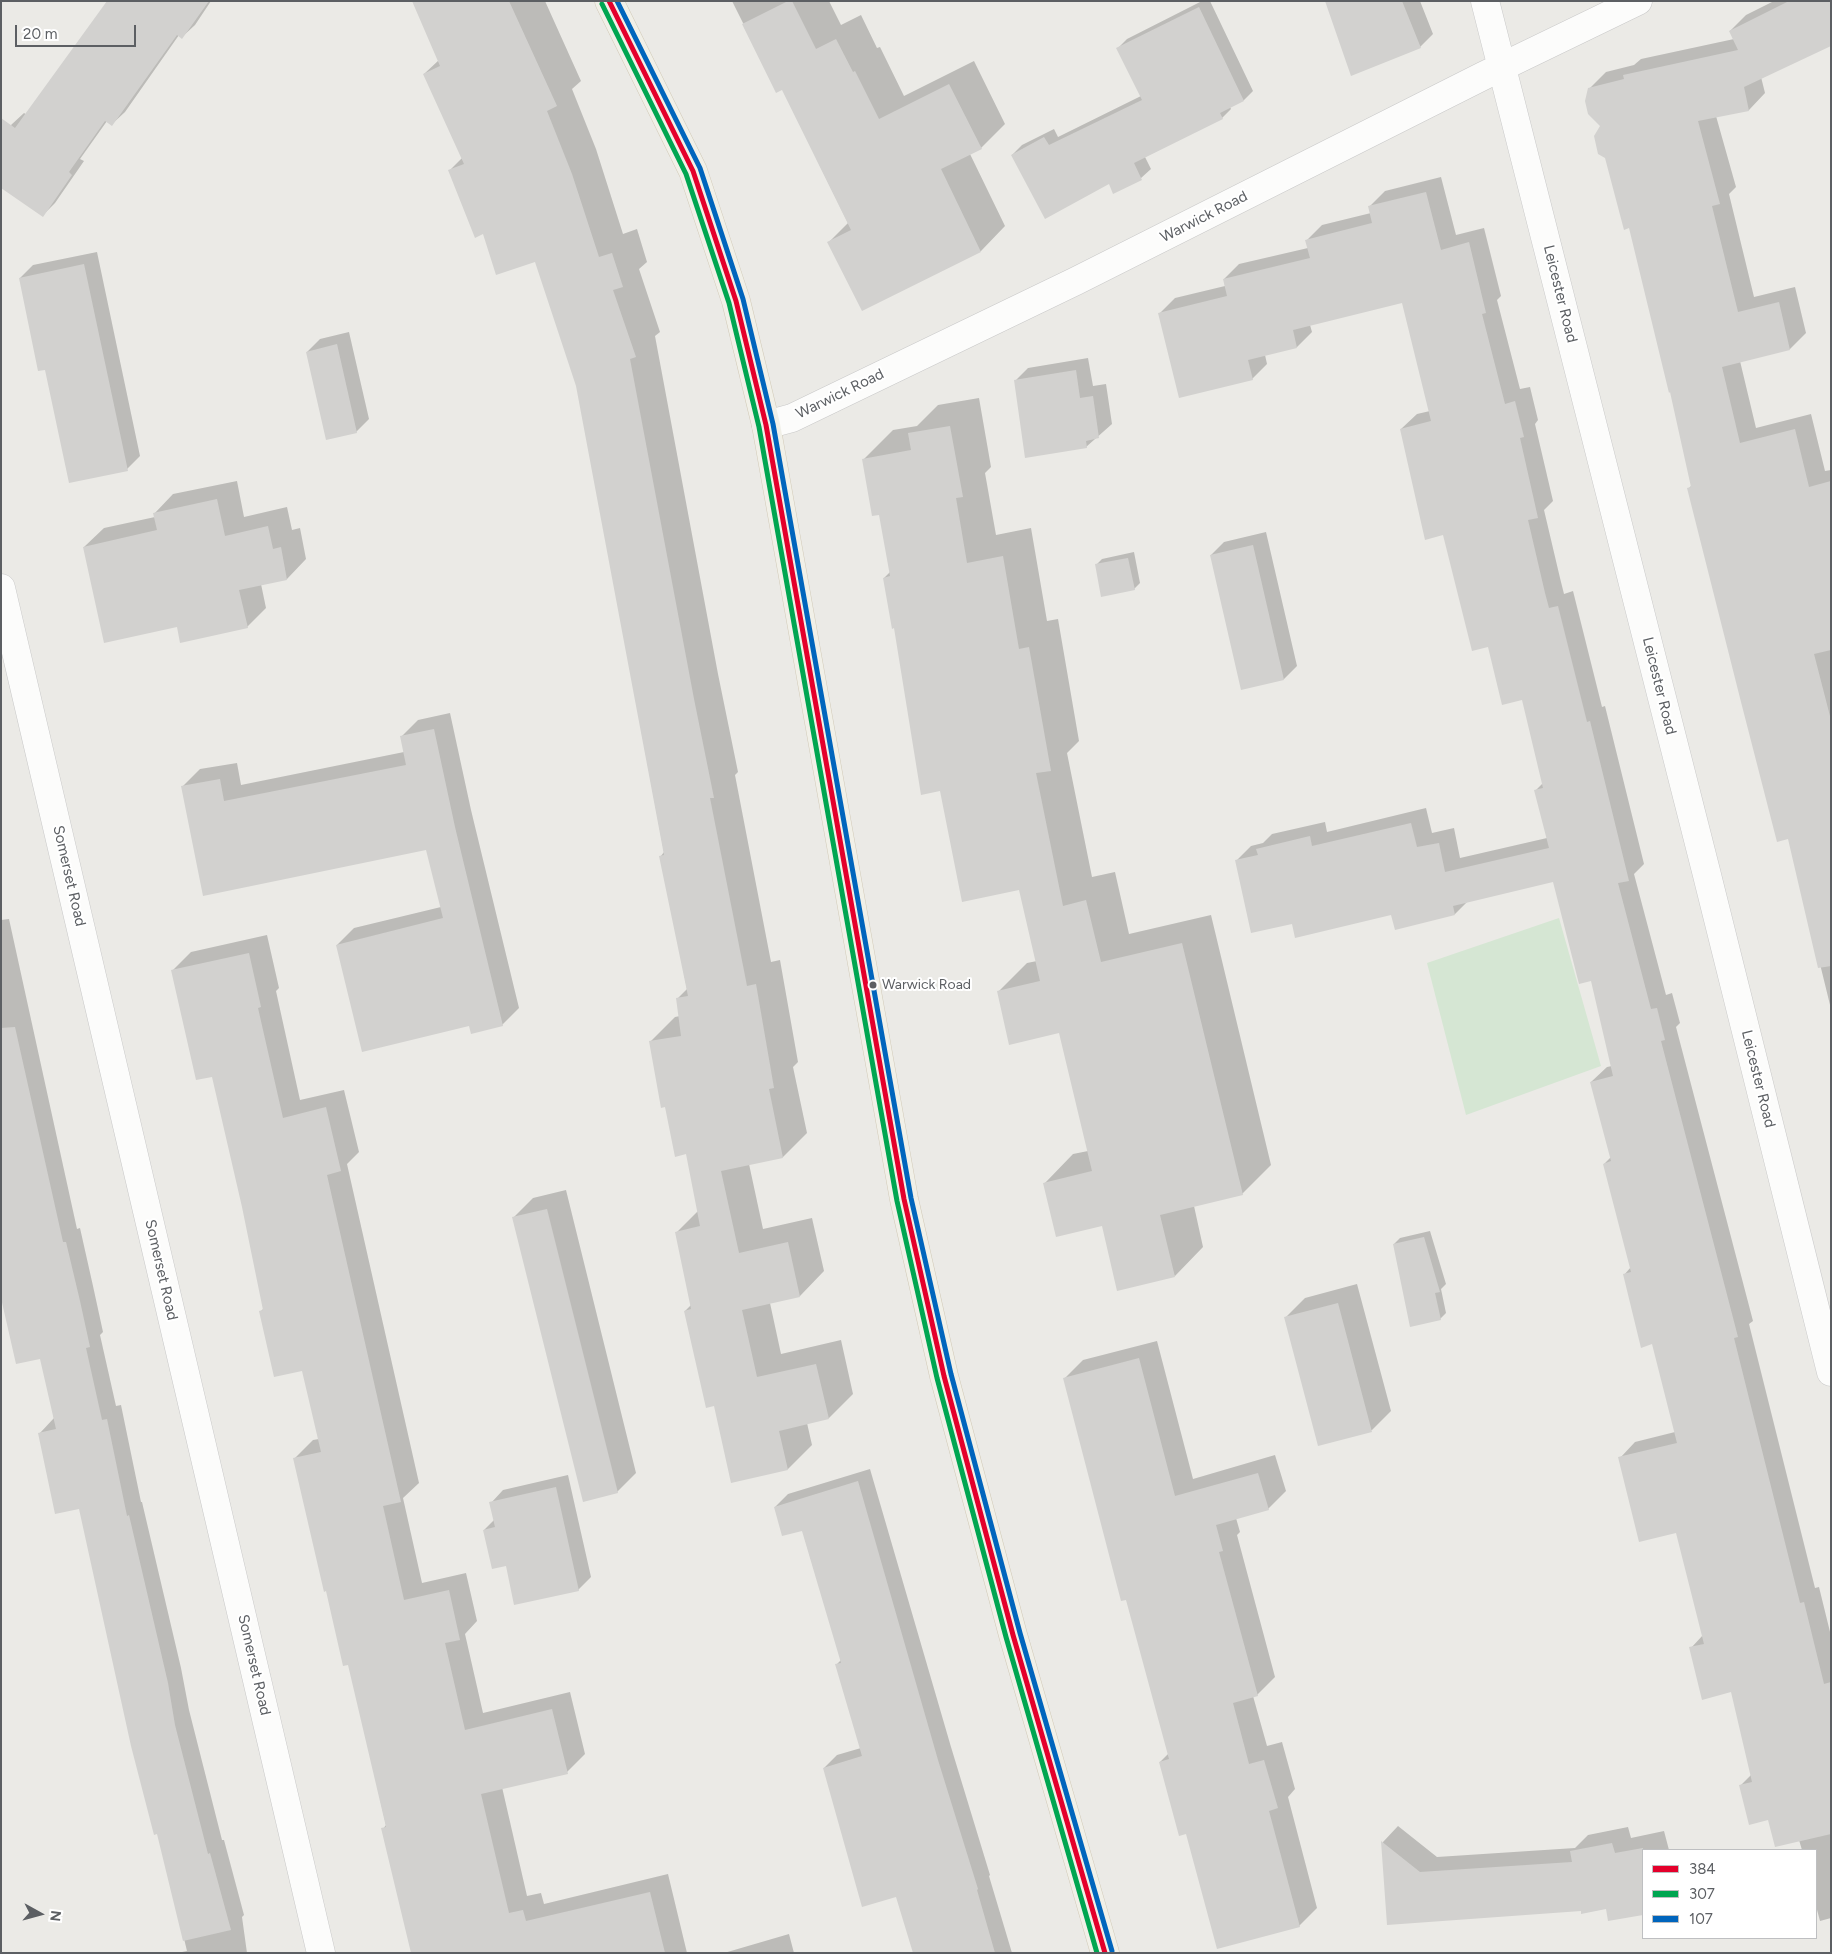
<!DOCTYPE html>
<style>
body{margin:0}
#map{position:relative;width:1832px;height:1954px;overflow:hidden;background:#ebeae6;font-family:Figtree,sans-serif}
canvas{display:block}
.frame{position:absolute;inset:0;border:2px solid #5c5f63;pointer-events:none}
.legend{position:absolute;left:1642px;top:1849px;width:175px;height:90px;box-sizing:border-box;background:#fff;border:1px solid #bebfc1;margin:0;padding:6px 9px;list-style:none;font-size:15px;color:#5c5f63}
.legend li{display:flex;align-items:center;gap:10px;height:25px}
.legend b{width:25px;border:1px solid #bebfc1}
.north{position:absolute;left:15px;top:1889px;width:50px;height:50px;-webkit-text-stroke:4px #fff;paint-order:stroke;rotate:97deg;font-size:14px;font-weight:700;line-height:20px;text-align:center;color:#5c5f63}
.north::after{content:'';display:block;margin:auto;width:18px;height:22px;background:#5c5f63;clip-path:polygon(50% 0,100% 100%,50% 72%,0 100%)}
.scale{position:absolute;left:15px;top:25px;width:121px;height:22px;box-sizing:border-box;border:2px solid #5c5f63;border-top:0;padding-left:6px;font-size:15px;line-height:18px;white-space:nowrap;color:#5c5f63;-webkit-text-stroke:4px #fff;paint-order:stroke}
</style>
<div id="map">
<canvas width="1832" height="1954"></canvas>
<div class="frame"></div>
<ul class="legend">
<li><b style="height:6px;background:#e4002b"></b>384</li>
<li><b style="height:6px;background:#00a651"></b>307</li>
<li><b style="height:6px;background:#0065bd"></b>107</li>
</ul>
<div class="north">N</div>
<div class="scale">20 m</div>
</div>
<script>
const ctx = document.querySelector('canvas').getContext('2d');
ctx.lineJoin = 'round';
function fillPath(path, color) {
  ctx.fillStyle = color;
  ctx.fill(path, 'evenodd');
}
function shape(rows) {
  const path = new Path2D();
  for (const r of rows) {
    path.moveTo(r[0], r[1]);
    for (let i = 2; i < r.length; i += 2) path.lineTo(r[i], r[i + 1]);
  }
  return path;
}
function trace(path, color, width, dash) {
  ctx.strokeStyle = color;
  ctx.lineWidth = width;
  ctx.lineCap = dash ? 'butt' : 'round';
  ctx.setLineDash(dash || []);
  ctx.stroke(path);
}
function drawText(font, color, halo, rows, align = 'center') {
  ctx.font = font + ' Figtree,sans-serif';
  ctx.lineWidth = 4;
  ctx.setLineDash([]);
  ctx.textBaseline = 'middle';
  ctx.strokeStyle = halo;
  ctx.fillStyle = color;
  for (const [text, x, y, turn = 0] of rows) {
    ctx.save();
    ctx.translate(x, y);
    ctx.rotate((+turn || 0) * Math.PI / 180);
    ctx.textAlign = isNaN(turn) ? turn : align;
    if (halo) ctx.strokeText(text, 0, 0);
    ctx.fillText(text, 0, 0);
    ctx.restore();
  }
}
const green = shape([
 [1559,918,1601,1066,1466,1115,1427,963]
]);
const shadow = shape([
 [108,1,211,1,195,25,182,37,179,35,125,112,112,124,107,121,80,159,84,161,55,203,43,215,11,125,24,113,27,115],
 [413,1,545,1,581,81,572,89,596,149,623,234,637,229,647,262,639,269,660,332,655,336,718,674,738,772,735,775,771,962,780,960,798,1062,793,1067,807,1133,783,1157,749,1164,763,1229,812,1218,824,1271,800,1296,770,1303,781,1354,841,1340,853,1394,829,1418,807,1423,812,1445,788,1469,732,1482,715,1405,685,1311,691,1305,676,1233,698,1211,687,1153,651,1041,675,1017,680,1016,677,999,687,989,661,856,664,852,577,386,536,261,484,233,450,170,463,157,424,74,439,60],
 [732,1,829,1,841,25,861,15,877,48,880,47,904,96,974,61,1005,124,981,148,970,154,1005,226,981,251,862,309,829,242,848,223,782,88,777,91],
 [1202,1,1210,1,1253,91,1244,100,1230,107,1231,109,1222,118,1145,157,1151,169,1141,178,1109,183,1012,155,1022,145,1054,129,1058,137,1141,96,1118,48,1127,39],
 [1326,1,1420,1,1433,34,1420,47],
 [1774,1,1831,1,1761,77,1765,93,1749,110,1716,116,1736,187,1729,194,1754,297,1795,287,1806,333,1790,349,1740,361,1756,428,1811,414,1825,471,1831,470,1831,1009,1789,837,1689,488,1692,485,1671,391,1630,227,1602,126,1589,89,1606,72,1634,65,1641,59,1734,39,1730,31,1746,15],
 [1441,177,1456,235,1484,228,1501,296,1497,300,1520,389,1530,387,1538,420,1535,424,1553,501,1544,510,1560,578,1564,594,1573,591,1602,707,1605,706,1644,864,1634,874,1666,995,1672,993,1680,1023,1676,1027,1753,1321,1749,1324,1815,1588,1819,1587,1831,1636,1831,1918,1820,1921,1816,1906,1816,1850,1802,1850,1799,1840,1769,1818,1740,1786,1752,1774,1732,1691,1691,1648,1703,1635,1677,1531,1620,1458,1635,1442,1675,1432,1653,1343,1624,1275,1631,1267,1604,1164,1611,1157,1591,1082,1607,1067,1612,1066,1592,979,1554,881,1468,901,1455,914,1392,914,1293,922,1236,861,1251,846,1263,843,1272,834,1325,822,1327,832,1426,808,1432,833,1454,828,1460,858,1547,838,1536,790,1543,783,1523,698,1489,646,1401,429,1417,414,1430,411,1403,301,1310,325,1312,332,1297,347,1265,355,1267,364,1252,379,1160,313,1175,298,1225,286,1224,279,1239,264,1308,248,1307,240,1322,225,1371,213,1370,206,1385,191],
 [97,252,140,456,127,469,46,368,20,278,33,265],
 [349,332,369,419,356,432,307,352,320,339],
 [1088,358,1093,386,1106,384,1112,424,1086,447,1015,381,1028,368],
 [979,398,991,467,985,473,996,535,1031,528,1047,621,1058,619,1079,741,1067,753,1092,877,1115,872,1129,934,1211,915,1271,1165,1242,1194,1194,1206,1203,1247,1175,1276,1045,1183,1073,1154,1088,1151,1060,1032,998,992,1027,963,1037,961,1020,889,941,790,895,627,884,578,890,572,880,513,864,459,893,430,917,426,938,405],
 [237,481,244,517,287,507,292,530,300,528,306,559,287,579,261,584,266,608,247,627,178,626,84,547,104,528,155,517,154,514,173,494],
 [1266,532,1297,666,1284,679,1242,688,1211,555,1224,542],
 [1134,552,1140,583,1134,589,1096,565,1102,559],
 [450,713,471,810,519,1008,502,1025,470,1024,337,945,354,928,441,907,427,849,204,894,183,786,200,769,237,763,241,785,404,752,401,737,418,720],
 [9,919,77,1229,80,1228,93,1286,103,1332,100,1335,116,1406,121,1405,141,1502,142,1502,181,1668,189,1710,222,1840,224,1840,244,1915,242,1917,247,1953,177,1953,187,1951,80,1507,40,1433,54,1418,41,1357,1,1294,1,920],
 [267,935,279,988,276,991,300,1100,344,1090,359,1152,347,1164,419,1483,403,1498,422,1583,466,1573,477,1621,465,1634,483,1713,570,1692,585,1754,567,1772,502,1787,527,1896,541,1893,544,1904,668,1874,687,1953,412,1953,383,1829,386,1825,349,1664,295,1458,313,1440,319,1439,303,1369,261,1311,264,1308,244,1207,213,1075,173,970,191,952],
 [566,1190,636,1473,617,1492,513,1218,533,1198],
 [1430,1231,1446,1284,1441,1289,1446,1313,1440,1319,1394,1244,1400,1238],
 [1357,1284,1391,1411,1372,1430,1319,1444,1286,1317,1305,1298],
 [1157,1341,1193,1479,1275,1455,1286,1491,1268,1509,1236,1518,1240,1532,1237,1535,1275,1677,1257,1695,1253,1696,1267,1746,1282,1742,1295,1789,1288,1797,1317,1908,1299,1926,1186,1832,1160,1762,1169,1753,1065,1378,1083,1360],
 [870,1469,951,1747,990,1875,989,1876,1012,1953,914,1953,897,1896,824,1768,837,1755,861,1748,836,1665,841,1660,802,1529,775,1507,788,1494],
 [568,1475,591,1577,578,1590,507,1564,484,1530,494,1520,491,1503,503,1490],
 [1398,1826,1437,1857,1575,1848,1588,1835,1628,1827,1631,1838,1664,1831,1669,1850,1643,1850,1643,1913,1609,1920,1607,1908,1388,1924,1383,1842],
 [789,1934,794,1953,724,1953]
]);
const building = shape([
 [107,1,209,1,182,39,177,35,112,126,105,121,69,172,72,175,43,217,1,188,1,118,15,128],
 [412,1,509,1,557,106,547,111,572,174,599,257,612,253,623,287,613,290,636,357,630,359,694,699,714,798,710,798,747,986,756,984,774,1088,769,1089,783,1158,721,1171,739,1253,788,1242,800,1297,742,1310,757,1377,816,1364,829,1419,779,1431,788,1470,731,1483,714,1406,706,1408,684,1311,691,1309,675,1232,700,1226,686,1154,675,1157,665,1107,661,1108,649,1041,681,1036,676,998,688,996,659,856,664,855,576,386,535,262,496,275,483,234,475,238,448,170,464,164,423,74,440,66],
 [788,1,792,1,816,49,836,39,853,72,855,71,879,119,949,84,982,149,941,169,981,252,862,311,827,242,851,230,782,90,776,93,742,24],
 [1325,1,1402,1,1421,48,1351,76],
 [1789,1,1831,1,1831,46,1744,87,1749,111,1698,121,1720,204,1712,206,1738,312,1779,302,1790,350,1722,367,1740,443,1795,429,1809,487,1831,481,1831,650,1814,654,1831,720,1831,966,1818,968,1788,839,1777,842,1741,702,1687,488,1691,487,1670,392,1669,393,1629,228,1624,230,1605,158,1598,154,1594,136,1600,126,1588,114,1585,101,1588,88,1624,79,1623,75,1738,50,1729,31],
 [1199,7,1244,101,1220,113,1223,119,1134,163,1142,180,1113,194,1109,184,1045,219,1011,155,1044,137,1049,145,1142,100,1116,48],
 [1426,192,1441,250,1469,242,1486,313,1482,314,1505,404,1515,401,1524,437,1520,438,1538,518,1528,520,1545,593,1549,608,1558,606,1587,722,1590,721,1629,881,1618,883,1651,1009,1657,1008,1665,1040,1661,1041,1738,1337,1734,1338,1800,1603,1804,1602,1824,1684,1831,1682,1831,1834,1775,1847,1768,1820,1749,1825,1739,1785,1752,1782,1731,1692,1702,1700,1689,1647,1704,1644,1676,1533,1639,1542,1618,1457,1677,1443,1652,1344,1641,1348,1623,1274,1631,1272,1603,1164,1611,1161,1590,1082,1613,1076,1591,981,1579,984,1553,882,1453,906,1455,915,1395,930,1391,915,1295,938,1292,924,1251,933,1235,860,1258,855,1256,849,1310,836,1312,846,1411,823,1417,847,1439,843,1445,872,1549,848,1534,790,1543,788,1522,700,1502,705,1488,647,1472,651,1443,535,1425,540,1400,429,1431,421,1402,303,1293,330,1297,348,1248,360,1253,380,1179,398,1158,313,1227,296,1223,279,1310,258,1305,240,1372,223,1368,206],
 [84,264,128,471,69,483,45,370,38,371,19,278],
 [337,344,357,433,326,440,306,352],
 [1076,370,1080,398,1093,396,1099,438,1086,441,1087,448,1025,458,1014,380],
 [950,426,963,497,956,498,967,563,1003,556,1019,649,1029,647,1051,771,1036,773,1063,906,1086,900,1101,962,1182,943,1243,1195,1160,1215,1175,1277,1117,1291,1102,1226,1056,1237,1043,1183,1092,1171,1059,1033,1009,1045,997,991,1040,981,1019,890,962,902,940,791,921,795,894,628,892,629,883,578,890,576,879,515,872,516,862,459,911,450,908,433],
 [217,499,225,536,268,526,273,549,281,547,287,580,239,590,248,628,180,643,177,627,104,643,83,547,157,530,153,513],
 [1253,545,1284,680,1241,690,1210,555],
 [1128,558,1135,590,1101,597,1095,564],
 [434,729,455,827,503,1026,471,1034,469,1026,362,1052,336,945,443,918,426,850,203,896,181,786,220,779,224,801,406,765,400,736],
 [249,953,261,1007,258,1008,283,1118,326,1107,341,1171,327,1175,401,1502,383,1506,404,1600,449,1590,460,1640,445,1643,465,1730,552,1709,568,1774,481,1794,509,1913,523,1910,526,1921,650,1892,665,1953,411,1953,381,1828,386,1827,348,1665,343,1666,326,1591,324,1592,293,1458,321,1452,302,1371,274,1377,259,1311,263,1310,242,1207,212,1077,196,1080,171,970],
 [15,1027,63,1242,66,1242,80,1301,90,1347,86,1348,102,1420,107,1419,127,1516,129,1515,168,1683,175,1725,208,1854,210,1853,231,1930,183,1941,157,1834,154,1835,131,1746,79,1509,55,1514,38,1433,56,1429,40,1359,16,1364,1,1298,1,1028],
 [547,1209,618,1493,583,1502,512,1217],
 [1424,1237,1440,1292,1435,1293,1441,1320,1410,1327,1393,1244],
 [1338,1303,1372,1432,1318,1446,1284,1317],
 [1139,1358,1175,1496,1258,1473,1269,1510,1216,1525,1223,1551,1219,1552,1258,1696,1233,1703,1249,1764,1264,1760,1278,1808,1269,1811,1300,1927,1217,1949,1186,1834,1179,1836,1159,1762,1169,1759,1126,1600,1121,1601,1063,1378],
 [858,1481,938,1760,978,1889,977,1890,995,1953,913,1953,896,1897,862,1907,823,1768,862,1756,835,1664,841,1663,802,1531,782,1536,774,1507],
 [556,1487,579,1591,514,1605,506,1566,492,1569,483,1530,495,1527,489,1502],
 [1381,1841,1420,1872,1572,1862,1570,1851,1612,1843,1615,1853,1643,1848,1643,1915,1608,1921,1606,1909,1581,1914,1581,1911,1387,1925]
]);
const minor = shape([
 [1485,1,1706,871,1831,1372],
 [766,425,792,418,1076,281,1483,76,1638,1],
 [1,588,321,1953]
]);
const primary = shape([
 [609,1,693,171,736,301,766,425,904,1199,944,1376,1013,1635,1105,1953]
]);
const bus1 = shape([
 [609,1,693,171,736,301,766,425,904,1199,944,1376,1013,1635,1105,1953]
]);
const bus2 = shape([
 [602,4,686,174,729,303,759,427,897,1201,937,1378,1006,1637,1097,1953]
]);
const bus3 = shape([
 [617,1,700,168,743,299,773,424,911,1198,951,1374,1020,1633,1112,1951]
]);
const markers = [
 [873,985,4.5,"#5c5f63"]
];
const busNames = [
 ["Warwick Road",882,985]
];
const streetNames = [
 ["Warwick Road",1204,217,-27],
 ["Leicester Road",1560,294,76],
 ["Warwick Road",840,394,-26],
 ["Leicester Road",1659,686,76],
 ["Somerset Road",69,876,77],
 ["Leicester Road",1758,1079,76],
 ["Somerset Road",161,1270,77],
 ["Somerset Road",254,1665,77]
];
fillPath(green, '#d5e6d3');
fillPath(shadow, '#0003');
fillPath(building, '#d2d1cf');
trace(minor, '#c8c8c8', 29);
trace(primary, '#d1c9b7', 29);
trace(minor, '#fcfcfb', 28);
trace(primary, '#f1f0e8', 28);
trace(bus1, '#e4002b', 5);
trace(bus2, '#00a651', 5);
trace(bus3, '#0065bd', 5);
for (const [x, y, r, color] of markers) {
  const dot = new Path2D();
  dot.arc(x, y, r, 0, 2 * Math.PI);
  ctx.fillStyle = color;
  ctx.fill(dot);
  trace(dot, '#fff', 2);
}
drawText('14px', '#5c5f63', '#fff', busNames, 'left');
drawText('15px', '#5c5f63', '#fff', streetNames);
</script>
